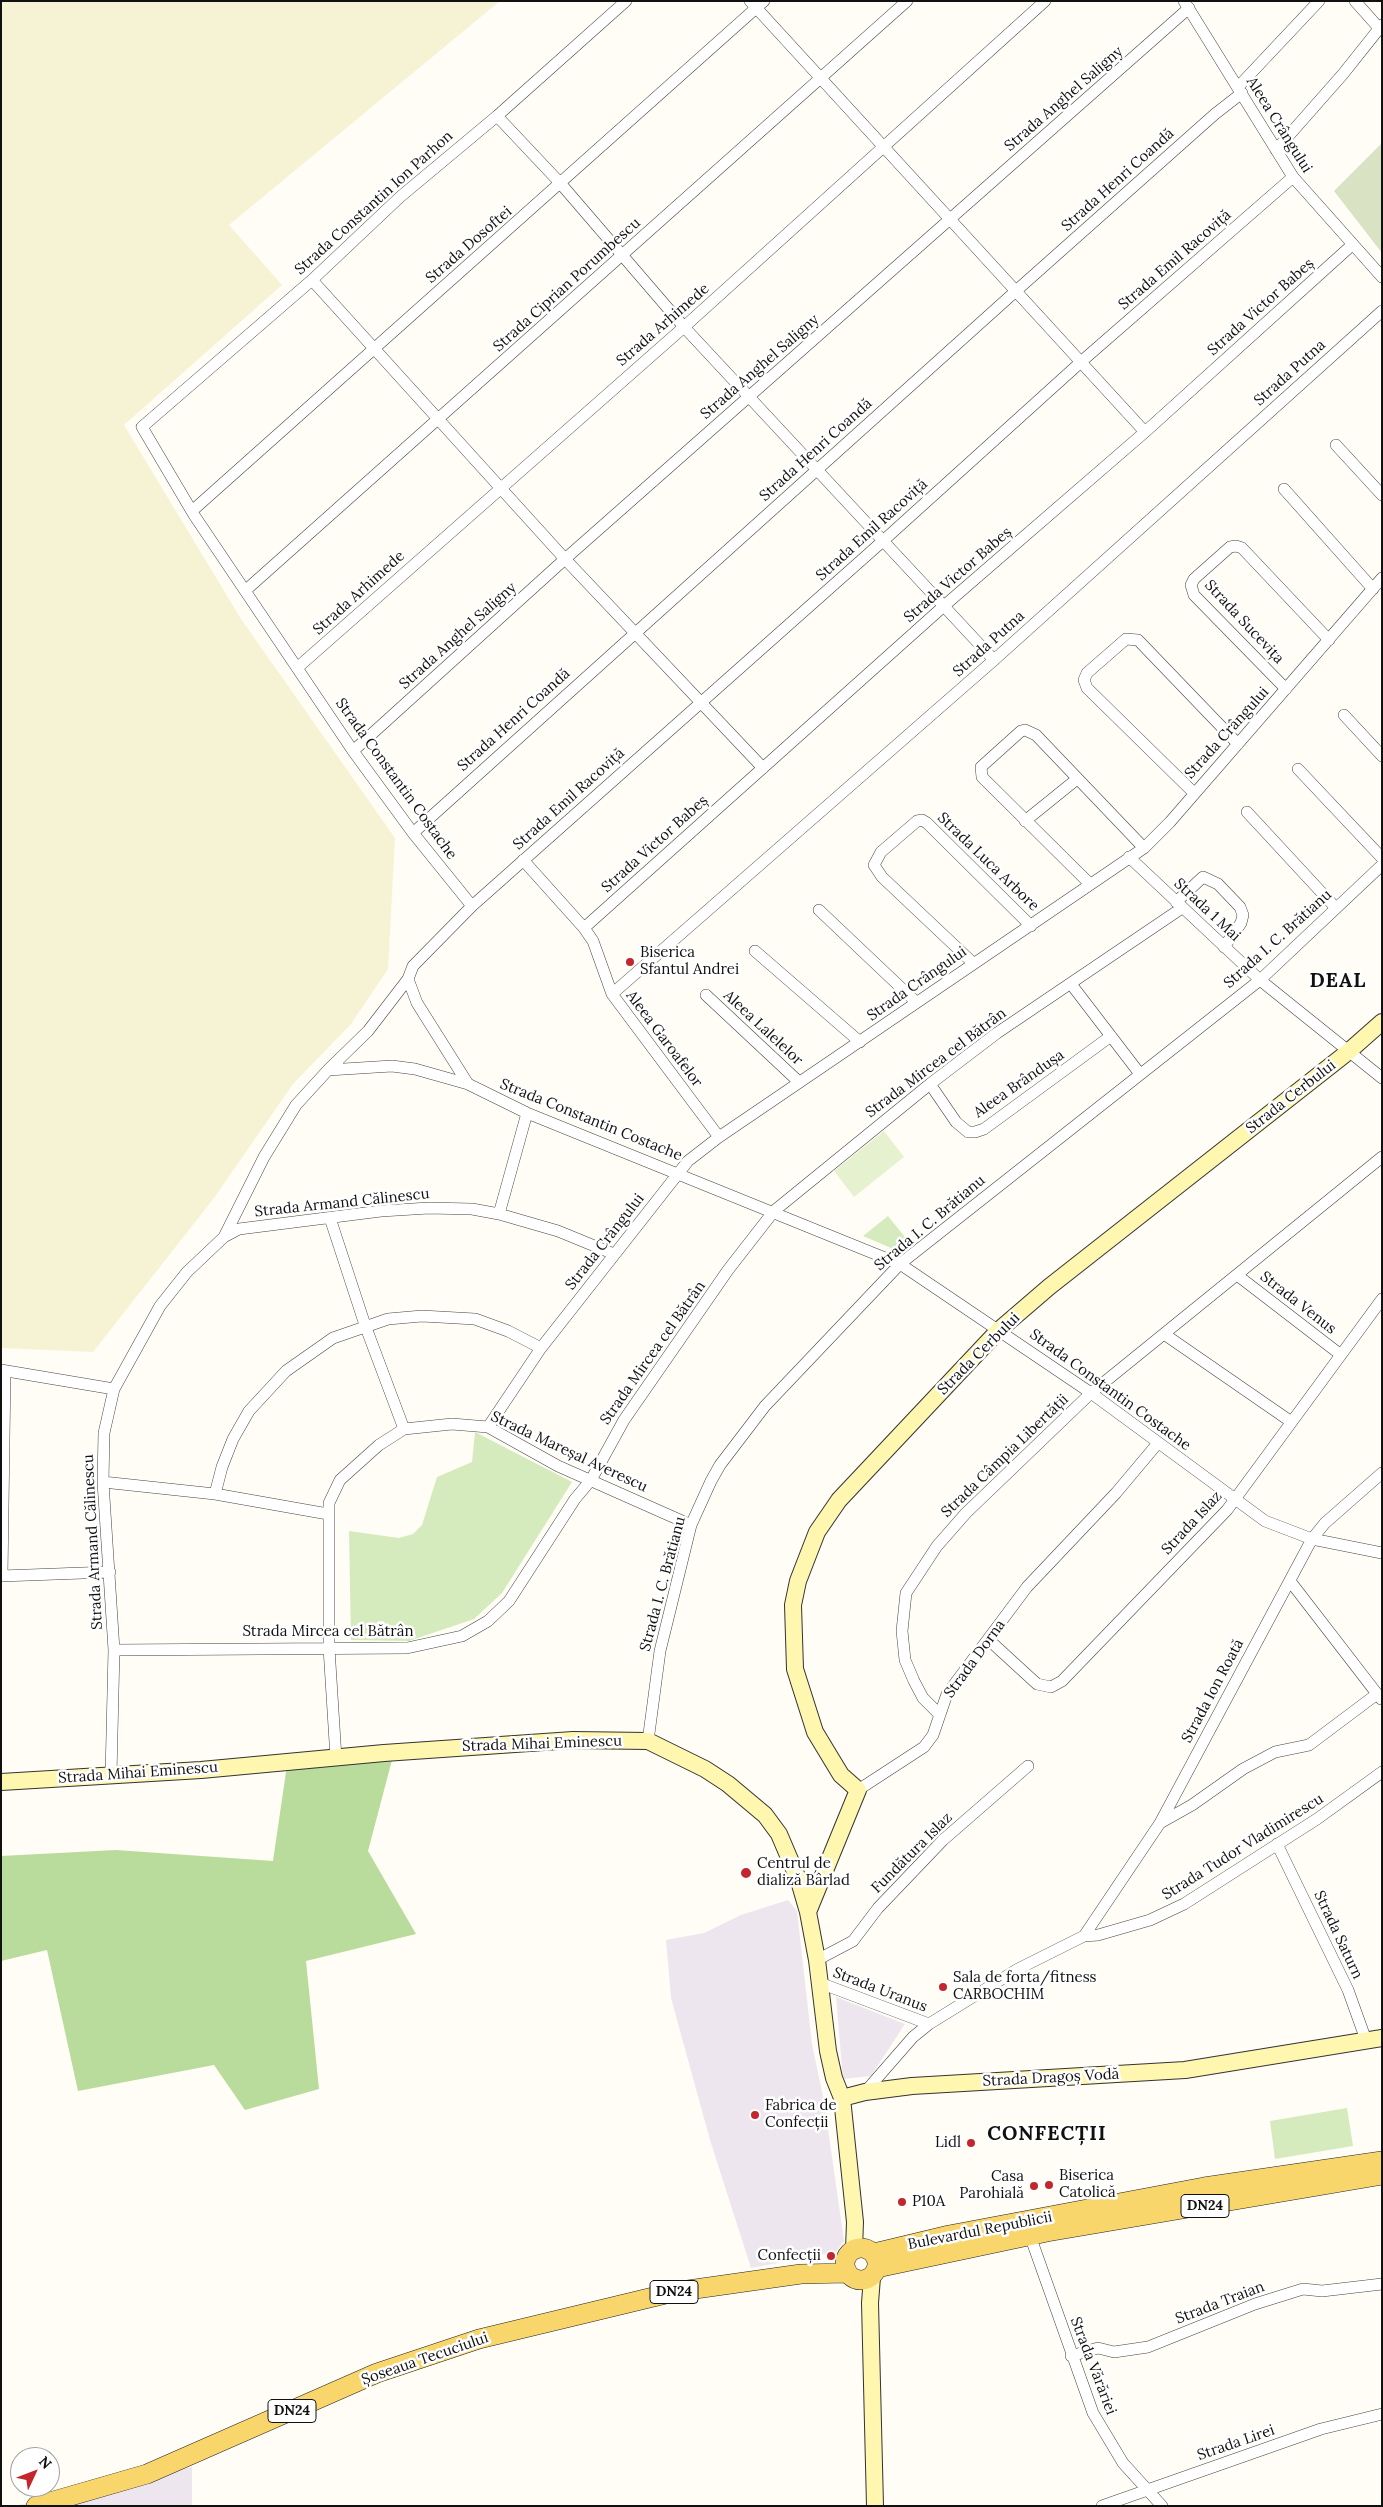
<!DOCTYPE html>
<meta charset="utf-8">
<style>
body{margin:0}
#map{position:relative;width:1383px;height:2507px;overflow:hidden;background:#fffdf5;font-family:Lora,serif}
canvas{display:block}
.frame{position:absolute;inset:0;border:2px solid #111;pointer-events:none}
.north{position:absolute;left:10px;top:2447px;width:50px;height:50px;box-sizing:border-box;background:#fff;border:1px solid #a0a0a0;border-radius:50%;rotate:47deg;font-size:14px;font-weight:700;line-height:20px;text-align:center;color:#111}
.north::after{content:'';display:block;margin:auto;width:18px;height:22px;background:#c4262e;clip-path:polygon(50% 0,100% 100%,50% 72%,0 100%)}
</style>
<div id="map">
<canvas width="1383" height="2507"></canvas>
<div class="frame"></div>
<div class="north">N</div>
</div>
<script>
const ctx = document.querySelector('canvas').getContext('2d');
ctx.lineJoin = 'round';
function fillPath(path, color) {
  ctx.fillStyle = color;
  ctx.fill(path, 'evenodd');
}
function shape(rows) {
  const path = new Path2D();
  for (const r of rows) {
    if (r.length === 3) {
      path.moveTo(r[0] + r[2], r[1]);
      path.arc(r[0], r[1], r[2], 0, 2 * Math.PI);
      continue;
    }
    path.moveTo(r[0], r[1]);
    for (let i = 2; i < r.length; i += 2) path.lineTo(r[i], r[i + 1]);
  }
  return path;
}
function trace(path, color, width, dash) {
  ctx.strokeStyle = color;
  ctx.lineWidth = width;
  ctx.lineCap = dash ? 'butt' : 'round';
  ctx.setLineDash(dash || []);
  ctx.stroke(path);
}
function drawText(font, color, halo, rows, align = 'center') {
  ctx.font = font + ' Lora,serif';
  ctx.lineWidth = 5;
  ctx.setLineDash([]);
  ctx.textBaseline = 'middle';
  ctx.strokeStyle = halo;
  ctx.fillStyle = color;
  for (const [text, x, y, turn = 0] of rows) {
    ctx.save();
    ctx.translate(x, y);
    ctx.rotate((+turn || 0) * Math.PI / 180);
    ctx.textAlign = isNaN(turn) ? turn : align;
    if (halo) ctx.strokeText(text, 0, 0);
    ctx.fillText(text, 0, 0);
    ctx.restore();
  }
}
const industrial = shape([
 [788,1900,797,1911,812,2044,824,2101,844,2241,836,2252,751,2268,710,2140,671,1998,666,1940,704,1933,741,1915],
 [836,1997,905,2024,871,2076,843,2079],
 [192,2467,192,2506,14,2506]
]);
const farmland = shape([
 [1,1,500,1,229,225,282,285,124,425,241,619,395,838,388,969,351,1024,293,1084,214,1198,93,1352,1,1348]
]);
const green = shape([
 [888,1216,909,1242,898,1251,863,1236],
 [475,1432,572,1482,502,1593,474,1619,409,1641,351,1640,349,1531,399,1538,413,1534,422,1525,437,1477,472,1462],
 [1347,2108,1353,2146,1275,2159,1270,2121]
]);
const forest = shape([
 [392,1760,368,1851,416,1934,306,1961,319,2089,245,2110,214,2065,78,2091,47,1950,1,1961,1,1856,116,1850,273,1861,287,1765]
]);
const cemetery = shape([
 [1382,143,1382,253,1334,191]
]);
const pitch = shape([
 [884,1131,904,1157,854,1197,834,1171]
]);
const street = shape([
 [626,1,497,116,400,197,312,280,142,427,194,515,353,751,413,833,472,906,413,966,408,979,417,1003,468,1084,527,1113,900,1264,1091,1393,1265,1521,1312,1539,1382,1553],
 [750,1,1145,432],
 [1184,1,1293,177,1382,277],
 [1355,1,1379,28],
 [1238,87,1319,1],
 [497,116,561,184,684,327,994,660],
 [1276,150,1343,74,1382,25],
 [312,280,565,559,763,768],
 [1336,445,1382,495],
 [1284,489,1373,589],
 [192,511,764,1],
 [246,590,907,1],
 [297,668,684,327,1045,1],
 [1286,689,1194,595,1191,585,1194,579,1230,547,1236,546,1242,548,1329,640],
 [1344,715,1382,756],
 [353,751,565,559,1189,8],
 [1298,769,1382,858],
 [1194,793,1087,688,1084,680,1087,673,1126,639,1138,640,1238,744],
 [1247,812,1335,907],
 [1025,821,1077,779],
 [413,833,1017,290,1215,114,1242,93],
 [1129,857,1260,980,1382,1078],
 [523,860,584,928,593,941,612,994,719,1137],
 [1090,884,982,777,981,767,1021,731,1025,730,1036,735,1144,848],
 [1176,902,1203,877,1218,884,1240,907,1243,915,1241,923,1224,947],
 [472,906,884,540,1082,361,1293,177],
 [819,910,916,1002],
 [584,928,945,605,1145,432,1352,245],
 [755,951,860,1042],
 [973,963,882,877,874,865,881,852,917,821,922,820,927,823,1031,926],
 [1071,984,1140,1074],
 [612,994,994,660,1382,311],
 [706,995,799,1082],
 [328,1070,392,1066,415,1069,468,1084],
 [930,1084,956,1122,968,1132,975,1132,984,1129,1111,1036],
 [499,1214,527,1113],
 [330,1218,365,1325,404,1429],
 [224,1237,264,1157,296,1105,328,1070,368,1031,408,979],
 [1237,1275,1341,1355],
 [1164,1334,1290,1421],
 [1,1370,114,1389],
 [488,1427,541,1348,688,1161,719,1137,1144,848,1170,822,1382,578],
 [103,1482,215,1494],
 [328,1514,215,1494,222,1467,233,1439,249,1411,286,1371,333,1338,388,1319,422,1316,475,1319,508,1331,541,1348],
 [1,1576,110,1572],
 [2,1576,5,1371],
 [1290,1581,1381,1699],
 [989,1640,1037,1684,1051,1687,1062,1681,1227,1510,1382,1299],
 [114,1650,407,1648,462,1636,488,1621,509,1601,575,1499,591,1480,624,1420,728,1270,774,1211,930,1084,997,1033,1182,908],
 [940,1715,923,1698,914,1681,905,1660,902,1631,906,1593,937,1546,966,1513,1091,1393,1382,1157],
 [648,1741,660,1651,691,1525,711,1481,720,1465,765,1406,900,1264,1260,980,1382,865],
 [336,1758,329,1648,329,1503,340,1480,379,1445,404,1429,452,1424,488,1427,558,1466,691,1525],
 [111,1775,114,1650,103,1482,104,1433,114,1389,160,1306,187,1272,224,1237,239,1229,381,1211,429,1208,472,1209,499,1214,558,1231,614,1254],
 [858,1790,924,1747,933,1735,947,1694,1027,1587,1116,1493,1158,1443],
 [1160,1823,1192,1805,1243,1769,1275,1752,1309,1745,1377,1694],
 [1277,1844,1348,1990,1366,2040],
 [1084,1936,1160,1823,1312,1539,1325,1523,1382,1473],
 [817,1960,853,1941,878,1908,943,1840,1028,1766],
 [820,1983,929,2024],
 [865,2092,913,2037,929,2024,1018,1969,1084,1936,1098,1935,1150,1920,1184,1904,1317,1819,1382,1772],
 [1028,2230,1093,2413,1123,2463,1162,2506],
 [1071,2356,1098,2348,1114,2352,1148,2347,1255,2304,1303,2289,1322,2291,1382,2284],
 [1102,2506,1321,2429,1382,2414]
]);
const secondary = shape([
 [1,1782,201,1770,384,1753,573,1740,648,1741,705,1769,728,1784,765,1815,779,1834,799,1881,808,1912,817,1960,828,2051,834,2078,842,2098,855,2222,854,2249],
 [808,1912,858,1790,841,1775,815,1732,795,1669,793,1605,798,1581,817,1532,839,1500,999,1330,1049,1287,1348,1052,1382,1022],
 [842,2098,865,2092,912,2086,1185,2070,1382,2038],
 [872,2277,870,2303,875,2506]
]);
const primary = shape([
 [861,2264,16],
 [874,2253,949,2235,1204,2187,1382,2161],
 [877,2268,1047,2232,1382,2175],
 [36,2506,147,2474,377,2373,479,2339,674,2292,801,2274,848,2273]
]);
const markers = [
 [630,962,5,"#c4262e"],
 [746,1873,6,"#c4262e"],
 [943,1987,5,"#c4262e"],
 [755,2115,5,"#c4262e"],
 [971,2143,5,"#c4262e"],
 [1049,2185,5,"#c4262e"],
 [1034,2186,5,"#c4262e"],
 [902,2202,5,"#c4262e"],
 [831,2256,5,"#c4262e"]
];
const shields = [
 [1205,2206,48],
 [674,2292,48],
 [292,2411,48]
];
const shieldNames = [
 ["DN24",1205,2206],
 ["DN24",674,2292],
 ["DN24",292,2411]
];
const streetNames = [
 ["Strada Anghel Saligny",1064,99,-41],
 ["Aleea Crângului",1279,125,58],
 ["Strada Henri Coandă",1118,180,-42],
 ["Strada Constantin Ion Parhon",374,203,-42],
 ["Strada Dosoftei",469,245,-41],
 ["Strada Emil Racoviță",1175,260,-41],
 ["Strada Ciprian Porumbescu",567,285,-42],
 ["Strada Victor Babeș",1261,307,-42],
 ["Strada Arhimede",663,325,-41],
 ["Strada Anghel Saligny",760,367,-41],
 ["Strada Putna",1290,373,-42],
 ["Strada Henri Coandă",816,450,-42],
 ["Strada Emil Racoviță",872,530,-42],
 ["Strada Victor Babeș",958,575,-41],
 ["Strada Arhimede",359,593,-42],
 ["Strada Sucevița",1244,622,47],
 ["Strada Anghel Saligny",458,636,-42],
 ["Strada Putna",989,644,-42],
 ["Strada Henri Coandă",514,720,-42],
 ["Strada Crângului",1227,733,-48],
 ["Strada Constantin Costache",396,779,54],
 ["Strada Emil Racoviță",569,799,-42],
 ["Strada Victor Babeș",655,844,-42],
 ["Strada Luca Arbore",988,862,44],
 ["Strada 1 Mai",1207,910,43],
 ["Strada I. C. Brătianu",1278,939,-42],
 ["Strada Crângului",917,984,-35],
 ["Aleea Lalelelor",763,1028,43],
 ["Aleea Garoafelor",664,1039,53],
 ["Strada Mircea cel Bătrân",936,1063,-37],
 ["Aleea Brândușa",1019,1084,-35],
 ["Strada Cerbului",1291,1097,-38],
 ["Strada Constantin Costache",591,1120,22],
 ["Strada Armand Călinescu",342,1203,-6],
 ["Strada I. C. Brătianu",930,1223,-40],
 ["Strada Crângului",605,1242,-52],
 ["Strada Venus",1298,1303,38],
 ["Strada Mircea cel Bătrân",653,1353,-55],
 ["Strada Cerbului",979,1354,-45],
 ["Strada Constantin Costache",1110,1390,36],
 ["Strada Mareșal Averescu",569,1452,25],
 ["Strada Câmpia Libertății",1005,1456,-44],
 ["Strada Islaz",1192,1523,-47],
 ["Strada Armand Călinescu",93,1542,-93],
 ["Strada I. C. Brătianu",663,1584,-75],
 ["Strada Mircea cel Bătrân",328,1632],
 ["Strada Dorna",975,1659,-54],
 ["Strada Ion Roată",1213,1691,-62],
 ["Strada Mihai Eminescu",542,1744,-2],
 ["Strada Mihai Eminescu",138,1773,-4],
 ["Strada Tudor Vladimirescu",1243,1847,-32],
 ["Fundătura Islaz",912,1853,-45],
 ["Strada Saturn",1338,1935,65],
 ["Strada Uranus",880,1990,21],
 ["Strada Dragoș Vodă",1051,2078,-3],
 ["Bulevardul Republicii",980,2231,-11],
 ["Strada Traian",1220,2303,-21],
 ["Șoseaua Tecuciului",425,2359,-19],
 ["Strada Vărăriei",1093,2366,69],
 ["Strada Lirei",1236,2443,-19]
];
const poiNames = [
 ["Biserica",640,953],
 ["Sfantul Andrei",640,970],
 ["Centrul de",757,1864],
 ["dializă Bârlad",757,1881],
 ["Sala de forta/fitness",953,1978],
 ["CARBOCHIM",953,1995],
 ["Fabrica de",765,2106],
 ["Confecții",765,2123],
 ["Lidl",961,2143,"right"],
 ["Biserica",1059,2176],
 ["Catolică",1059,2193],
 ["Casa",1024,2177,"right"],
 ["Parohială",1024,2194,"right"],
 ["P10A",912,2202],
 ["Confecții",821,2256,"right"]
];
const districtNames = [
 ["DEAL",1338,981],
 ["CONFECȚII",1047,2134]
];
fillPath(industrial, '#eee6ef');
fillPath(farmland, '#f6f3d4');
fillPath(green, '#d5ebbd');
fillPath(forest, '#b9dc9c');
fillPath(cemetery, '#d9e3c4');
fillPath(pitch, '#e6f2cf');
trace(street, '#444', 12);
trace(secondary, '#333', 18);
trace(primary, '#222', 20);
trace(street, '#fff', 11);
trace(secondary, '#fff6b0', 16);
trace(primary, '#f9d66b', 19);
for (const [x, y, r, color] of markers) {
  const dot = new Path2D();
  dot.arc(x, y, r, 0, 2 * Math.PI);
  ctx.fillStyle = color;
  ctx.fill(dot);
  trace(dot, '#fff', 2);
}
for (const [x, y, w] of shields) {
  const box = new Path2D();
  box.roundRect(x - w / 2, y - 11.5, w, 23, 4);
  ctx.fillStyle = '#fff';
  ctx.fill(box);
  trace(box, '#111', 1);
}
drawText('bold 14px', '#111', null, shieldNames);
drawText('15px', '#111', '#fff', streetNames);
drawText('15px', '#111', '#fff', poiNames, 'left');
ctx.letterSpacing = '1px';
drawText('bold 20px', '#111', '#fff', districtNames);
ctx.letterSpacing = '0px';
</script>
